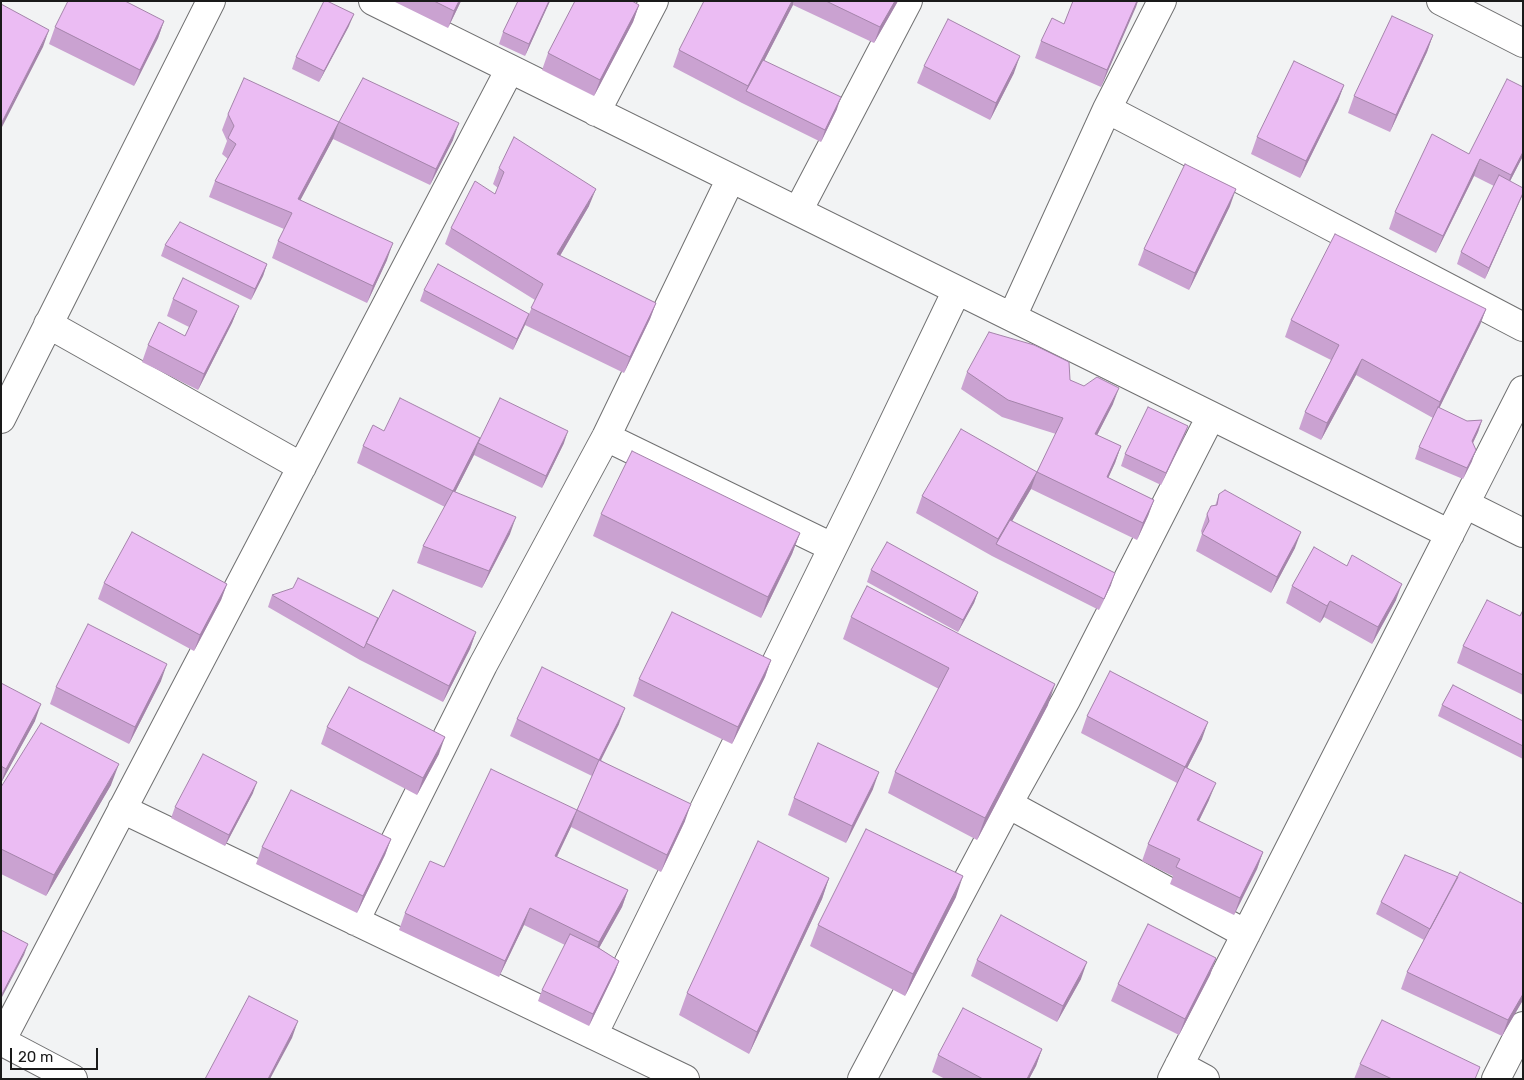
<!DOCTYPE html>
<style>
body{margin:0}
#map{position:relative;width:1524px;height:1080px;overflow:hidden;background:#f2f3f4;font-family:Rubik,sans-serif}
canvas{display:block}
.frame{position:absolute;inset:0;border:2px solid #1a1a1a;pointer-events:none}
.scale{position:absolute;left:10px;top:1048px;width:88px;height:22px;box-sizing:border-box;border:2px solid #1a1a1a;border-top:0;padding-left:6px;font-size:15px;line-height:18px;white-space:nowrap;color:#1a1a1a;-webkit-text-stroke:4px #fff;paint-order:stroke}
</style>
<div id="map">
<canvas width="1524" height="1080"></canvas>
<div class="frame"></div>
<div class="scale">20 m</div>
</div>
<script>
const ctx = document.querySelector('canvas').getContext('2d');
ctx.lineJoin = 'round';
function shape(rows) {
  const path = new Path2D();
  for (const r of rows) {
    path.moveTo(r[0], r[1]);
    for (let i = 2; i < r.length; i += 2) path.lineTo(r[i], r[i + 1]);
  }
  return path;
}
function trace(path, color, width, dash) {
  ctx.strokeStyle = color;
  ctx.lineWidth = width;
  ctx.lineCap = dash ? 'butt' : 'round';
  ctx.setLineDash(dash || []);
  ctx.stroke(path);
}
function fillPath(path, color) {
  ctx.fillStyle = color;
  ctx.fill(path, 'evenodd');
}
const minor = shape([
 [373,1,1450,534],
 [1441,1,1523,43],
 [1107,109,1523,327],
 [596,112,654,1],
 [798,211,908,1],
 [1012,317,1107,109,1162,1],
 [48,324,302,467],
 [1,419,211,1],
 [606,437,832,547],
 [1465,504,1523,533],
 [1008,804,1246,934],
 [122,809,685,1079],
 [355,921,483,665,606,437,731,178],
 [593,1035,864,484,957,290],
 [1,1041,510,69],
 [1,1041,73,1079],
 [1179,1065,1205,1079],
 [862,1079,1008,804,1066,700,1211,416],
 [1172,1079,1523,390],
 [1496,1079,1523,1026]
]);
const wall = shape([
 [393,1,461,1,448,28],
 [518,1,550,1,525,56,499,44,503,32],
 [794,1,898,1,874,43,793,5],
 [1073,1,1138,1,1101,87,1035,58,1041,41,1064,24],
 [639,5,633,22,594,96,542,70,548,53],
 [793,5,764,61,837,109,821,142,742,103,673,67,679,50],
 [164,21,158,38,134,86,49,44,55,27],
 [349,26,319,82,292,69,296,57],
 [1433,35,1427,52,1390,132,1348,113,1354,96],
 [924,66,1014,73,990,120,917,83],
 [1344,85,1338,101,1300,178,1251,154,1257,137],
 [1523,87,1523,156,1510,181,1523,194,1485,279,1457,264,1461,252,1494,186,1474,176,1436,253,1389,229,1395,212,1469,154],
 [228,114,339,122,453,140,430,185,333,139,300,200,387,260,367,303,272,258,278,241,284,229,209,197,215,181,228,159,222,154,227,141,222,130],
 [499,168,589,206,560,256,656,303,650,319,624,373,525,325,513,350,420,301,424,290,529,314,535,300,445,244,451,228,495,194,498,188,493,184],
 [1230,206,1189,290,1138,265,1144,249],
 [165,245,267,264,263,276,251,300,161,256],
 [173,299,239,306,232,323,198,390,142,362,148,345,185,336,189,327,167,316],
 [1486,309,1480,325,1439,408,1467,421,1482,420,1478,432,1473,443,1472,461,1463,479,1415,459,1419,447,1433,418,1356,375,1321,440,1299,429,1305,412,1331,360,1285,337,1291,320],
 [967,372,1070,380,1113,404,1097,435,1121,446,1115,463,1108,478,1154,500,1148,516,1137,540,1031,489,1037,472,1056,434,1002,417,961,389],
 [1188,426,1184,437,1161,485,1121,466,1125,454],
 [384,431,480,438,564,443,542,488,474,455,455,492,510,534,482,588,417,563,423,546,445,507,357,463,363,446],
 [1037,472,1031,489,1012,521,1111,585,1099,610,992,556,916,513,922,496],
 [1219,494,1295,548,1271,593,1196,551,1202,534,1201,531,1207,514,1215,506],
 [601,514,800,533,792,554,761,618,593,536],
 [871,570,978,592,974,603,958,632,867,582],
 [104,583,227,584,221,600,194,651,98,599],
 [1292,586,1396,600,1372,644,1324,617,1320,623,1286,603],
 [272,595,378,618,476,632,470,649,443,702,360,660,268,607],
 [1523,610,1523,695,1457,663,1463,646,1520,616],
 [851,617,1048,705,977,840,888,793,895,772,939,689,843,639],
 [771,660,765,677,732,744,633,696,639,679],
 [161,681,129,744,50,704,56,687],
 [1,683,35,721,1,783],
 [1442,705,1523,721,1523,759,1438,716],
 [1087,716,1202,739,1187,768,1209,800,1199,821,1263,852,1257,869,1234,915,1170,884,1173,876,1142,861,1148,844,1177,783,1081,733],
 [517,719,619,724,601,760,685,821,661,872,571,827,557,857,628,890,622,907,599,948,619,961,615,972,589,1026,538,1001,542,990,565,945,524,925,499,977,399,930,405,913,444,867,577,810,592,776,510,736],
 [327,727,439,754,417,795,321,744],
 [111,785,46,896,1,874,1,787],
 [873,789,846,843,788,815,794,798],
 [253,793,225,846,171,818,175,807],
 [391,839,385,855,357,913,256,864,262,847],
 [1405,855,1523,1000,1502,1036,1401,989,1407,972,1424,940,1376,914,1381,902],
 [829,878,822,899,749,1054,679,1015,687,993],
 [956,897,905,996,810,946,818,925],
 [1216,958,1210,975,1179,1035,1111,1001,1118,984],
 [977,960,1081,979,1057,1022,971,976],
 [1042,1049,1036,1066,1029,1079,945,1079,932,1072,938,1055],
 [1360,1064,1476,1079,1354,1079]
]);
const shadedWall = shape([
 [459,1,461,1,448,28,454,11],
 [549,1,550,1,525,56,529,44],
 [792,1,794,1,793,5,748,92,746,91,748,86],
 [895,1,898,1,874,43,880,27],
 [1137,1,1138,1,1136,7,1101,87,1107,70],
 [639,5,633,22,594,96,600,80],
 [354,14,349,26,319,82,324,71],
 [164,21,158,38,134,86,140,70],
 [49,30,43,47,1,129,1,124],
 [1433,35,1427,52,1390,132,1396,115],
 [1020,56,1014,73,990,120,996,103],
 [1344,85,1338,101,1300,178,1306,161],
 [841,97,837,109,821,142,825,130],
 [339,122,333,139,292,216,298,199],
 [459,123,453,140,430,185,436,169],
 [1523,152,1523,156,1505,191,1511,175],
 [1480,159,1474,176,1436,253,1443,236],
 [596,189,589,206,551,271,557,254],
 [1236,189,1230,206,1189,290,1195,273],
 [1523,194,1520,201,1485,279,1489,268],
 [393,243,387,260,367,303,373,286],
 [267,264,263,276,251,300,255,289],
 [656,303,650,319,624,373,630,357],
 [239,306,232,323,198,390,204,374],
 [1486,309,1480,325,1434,419,1440,402],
 [529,314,525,325,513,350,517,339],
 [1362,359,1356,375,1321,440,1327,423],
 [1119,388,1113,404,1089,451,1095,434],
 [1482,420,1478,432,1468,453,1472,441],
 [1188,426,1184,437,1161,485,1166,473],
 [568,431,564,443,542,488,546,476],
 [480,438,474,455,447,508,453,491],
 [1121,446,1115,463,1101,494,1107,477],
 [1476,450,1472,461,1463,479,1467,468],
 [1037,472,1031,489,998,545,996,544,998,539],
 [1154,500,1148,516,1137,540,1143,523],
 [516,517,510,534,482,588,489,571],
 [1301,532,1295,548,1271,593,1277,577],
 [800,533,792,554,761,618,768,597],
 [1115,573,1111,585,1099,610,1104,599],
 [227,584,221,600,194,651,200,635],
 [1402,584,1396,600,1372,644,1378,627],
 [978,592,974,603,958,632,963,620],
 [1330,601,1324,617,1320,623,1327,606],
 [476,632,470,649,443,702,449,686],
 [771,660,765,677,732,744,738,727],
 [167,664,161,681,129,744,135,727],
 [1055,684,1048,705,977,840,985,818],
 [41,704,35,721,1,783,6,769],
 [625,708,619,724,593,776,599,760],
 [1208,722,1202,739,1179,784,1185,767],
 [445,737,439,754,417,795,423,778],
 [119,764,111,785,46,896,54,875],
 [879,772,873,789,846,843,852,826],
 [257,782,253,793,225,846,229,835],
 [1216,783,1209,800,1191,837,1197,820],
 [691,804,685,821,661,872,667,855],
 [577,810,571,827,549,873,555,856],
 [391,839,385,855,357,913,363,896],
 [1263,852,1257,869,1234,915,1240,898],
 [963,876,956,897,905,996,913,974],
 [829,878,822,899,749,1054,757,1032],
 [628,890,622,907,593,959,599,942],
 [530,908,524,925,499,977,505,961],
 [28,944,24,955,1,999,1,996],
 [1216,958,1210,975,1179,1035,1185,1019],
 [619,961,615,972,589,1026,593,1014],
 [1087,962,1081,979,1057,1022,1063,1006],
 [1523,994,1523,1000,1502,1036,1508,1020],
 [298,1021,292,1038,270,1079,268,1079],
 [1042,1049,1036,1066,1029,1079,1027,1079]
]);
const building = shape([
 [68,1,125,1,164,21,140,70,55,27,68,1],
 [324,1,327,1,354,14,324,71,296,57,324,1],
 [434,1,459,1,454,11,434,1],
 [518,1,549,1,529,44,503,32,518,1],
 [575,1,632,1,639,5,600,80,548,53,575,1],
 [704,1,792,1,748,86,679,50,704,1],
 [826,1,895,1,880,27,826,1],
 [1073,1,1137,1,1107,70,1041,41,1052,18,1064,24,1073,1],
 [1,4,49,30,1,124,1,4],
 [1392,16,1433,35,1396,115,1354,96,1392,16],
 [948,19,1020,56,996,103,924,66,948,19],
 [763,60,841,97,825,130,746,91,763,60],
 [1294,61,1344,85,1306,161,1257,137,1294,61],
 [244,78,339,122,298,199,393,243,373,286,278,241,292,213,215,181,236,144,228,138,234,126,228,114,244,78],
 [363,78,459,123,436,169,339,122,363,78],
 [1507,79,1523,87,1523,152,1511,175,1480,159,1443,236,1395,212,1432,134,1469,154,1507,79],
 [514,137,596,189,557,254,656,303,630,357,531,308,543,284,451,228,475,181,495,194,504,172,499,168,514,137],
 [1185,164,1236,189,1195,273,1144,249,1185,164],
 [1499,175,1523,188,1523,193,1489,268,1461,252,1499,175],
 [180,222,267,264,255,289,165,245,180,222],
 [1335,234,1486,309,1440,402,1362,359,1327,423,1305,412,1339,345,1291,320,1335,234],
 [438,264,529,314,517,339,424,290,438,264],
 [183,278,239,306,204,374,148,345,159,322,185,336,197,311,173,299,183,278],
 [989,332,1034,345,1069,362,1070,380,1084,386,1097,377,1119,388,1095,434,1121,446,1107,477,1154,500,1143,523,1037,472,1063,418,1008,400,967,372,989,332],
 [400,398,480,438,453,491,363,446,373,425,384,431,400,398],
 [500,398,568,431,546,476,478,443,500,398],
 [1148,407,1188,426,1166,473,1125,454,1148,407],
 [1438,407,1467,421,1482,420,1472,441,1476,450,1467,468,1419,447,1438,407],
 [961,429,1037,472,998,539,922,496,961,429],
 [632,451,800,533,768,597,601,514,632,451],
 [1225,490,1301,532,1277,577,1202,534,1209,521,1207,514,1211,506,1217,505,1219,494,1225,490],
 [453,491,516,517,489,571,423,546,453,491],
 [1010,520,1115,573,1104,599,996,544,1010,520],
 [132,532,227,584,200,635,104,583,132,532],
 [887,542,978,592,963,620,871,570,887,542],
 [1314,547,1347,566,1352,555,1402,584,1378,627,1330,601,1327,606,1292,586,1314,547],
 [298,578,378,618,364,648,272,595,293,588,298,578],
 [867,586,1055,684,985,818,895,772,949,668,851,617,867,586],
 [393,590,476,632,449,686,366,643,393,590],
 [1487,600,1520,616,1523,610,1523,675,1463,646,1487,600],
 [672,612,771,660,738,727,639,679,672,612],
 [88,624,167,664,135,727,56,687,88,624],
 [542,667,625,708,599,760,691,804,667,855,577,810,599,760,517,719,542,667],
 [1110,671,1208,722,1185,767,1087,716,1110,671],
 [1,683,41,704,6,769,1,766,1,683],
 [1453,685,1523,721,1523,746,1442,705,1453,685],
 [349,687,445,737,423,778,327,727,349,687],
 [41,723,119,764,54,875,1,849,1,787,41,723],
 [818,743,879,772,852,826,794,798,818,743],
 [203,754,257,782,229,835,175,807,203,754],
 [1185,767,1216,783,1197,820,1263,852,1240,898,1176,867,1180,859,1148,844,1185,767],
 [491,769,577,810,555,856,628,890,599,942,530,908,505,961,405,913,430,861,444,867,491,769],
 [291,790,391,839,363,896,262,847,291,790],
 [866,829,963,876,913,974,818,925,866,829],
 [758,841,829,878,757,1032,687,993,758,841],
 [1405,855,1458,877,1430,929,1381,902,1405,855],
 [1460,872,1523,904,1523,994,1508,1020,1407,972,1460,872],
 [1001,915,1087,962,1063,1006,977,960,1001,915],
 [1148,924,1216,958,1185,1019,1118,984,1148,924],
 [1,930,28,944,1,996,1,930],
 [570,934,597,947,619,961,593,1014,542,990,570,934],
 [249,996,298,1021,268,1079,205,1079,249,996],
 [963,1008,1042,1049,1027,1079,983,1079,938,1055,963,1008],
 [1382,1020,1480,1067,1475,1079,1392,1079,1360,1064,1382,1020]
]);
trace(minor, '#707071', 30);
trace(minor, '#fff', 28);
fillPath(wall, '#caa2d1');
fillPath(shadedWall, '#a484aa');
fillPath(building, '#ebbcf3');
trace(building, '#a484aa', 1);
</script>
